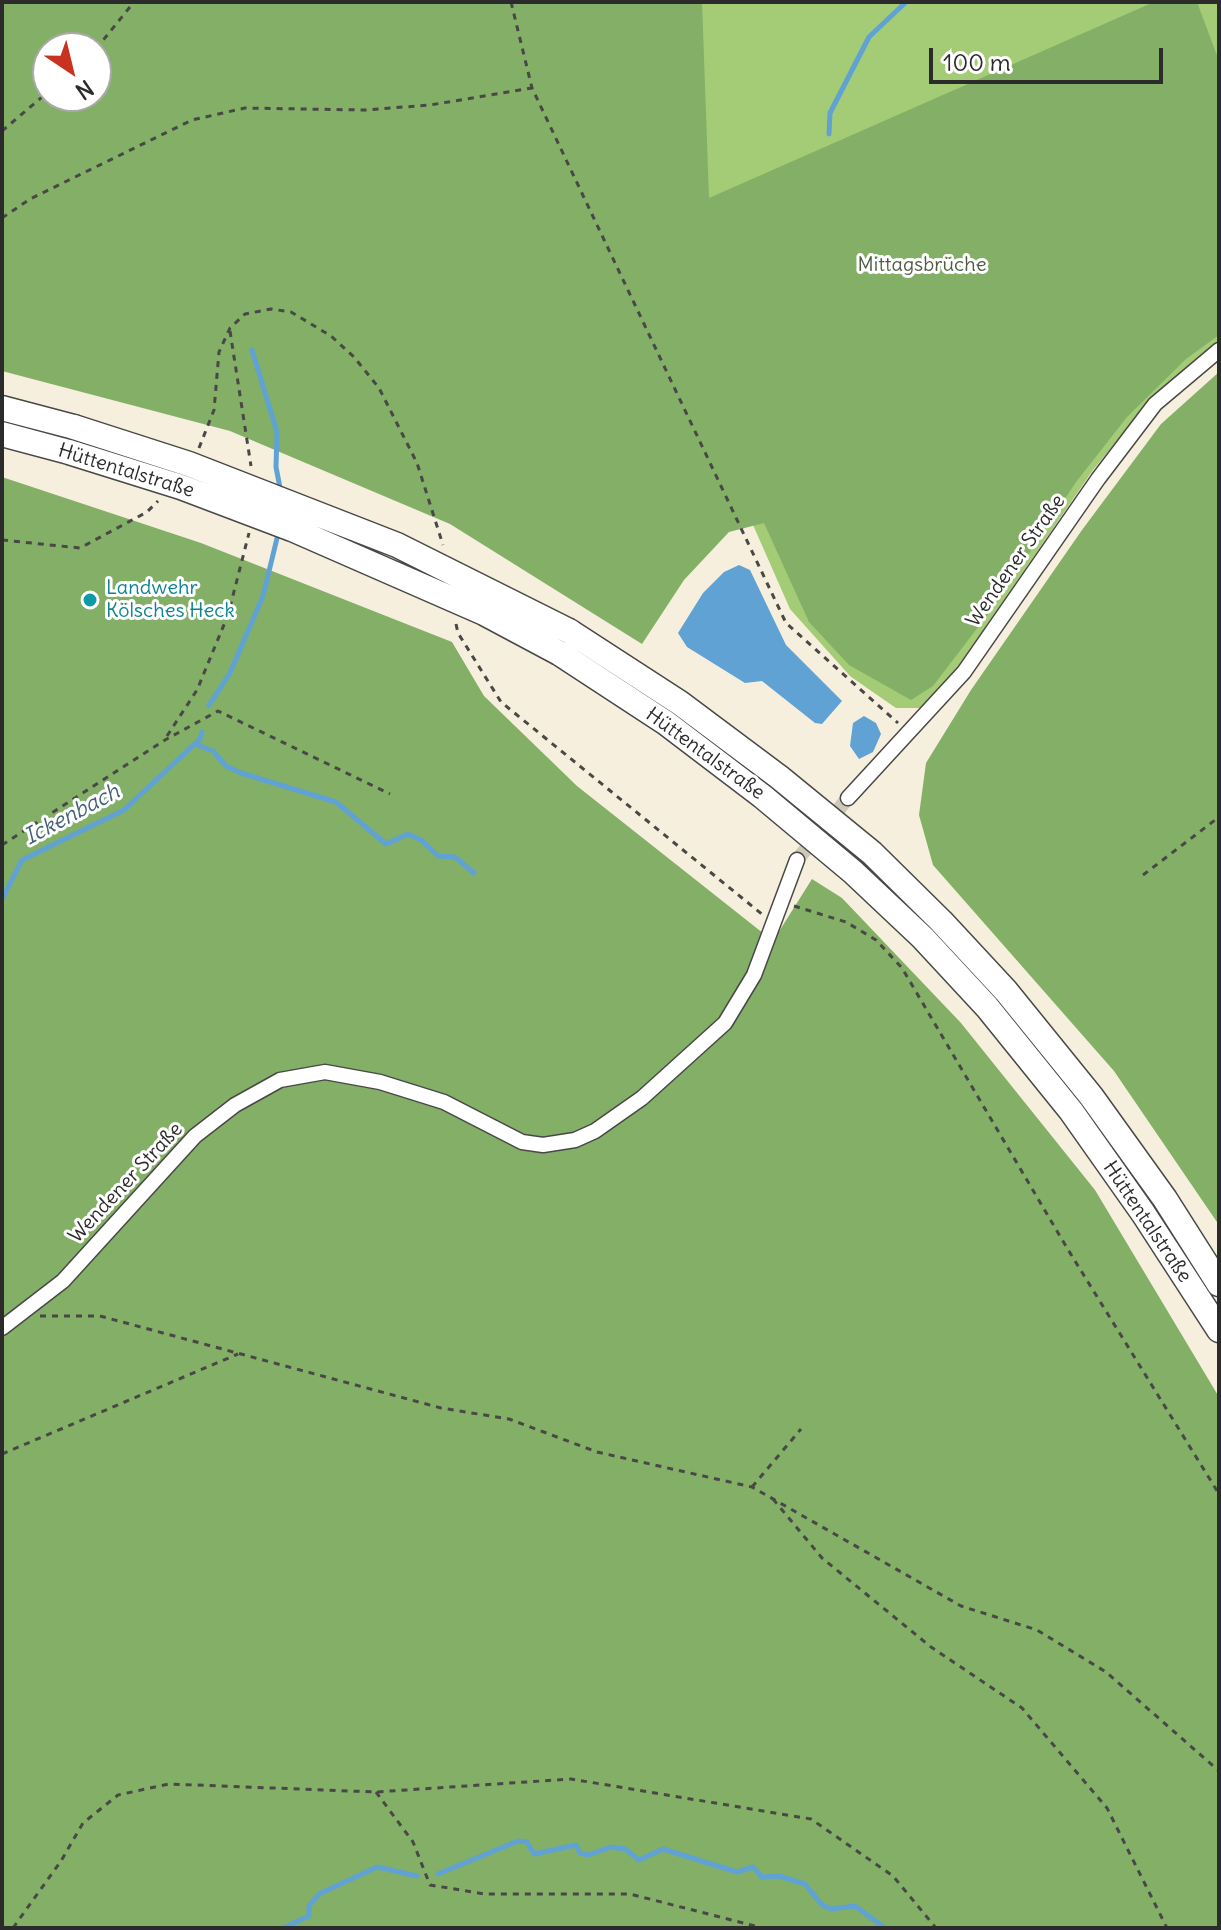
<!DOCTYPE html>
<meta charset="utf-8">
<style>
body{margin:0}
#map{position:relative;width:1221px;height:1930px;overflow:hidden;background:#f6efdd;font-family:Delius,sans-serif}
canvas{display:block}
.frame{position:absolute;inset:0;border:4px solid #2b2b2b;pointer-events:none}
.north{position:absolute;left:32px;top:32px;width:80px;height:80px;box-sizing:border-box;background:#fff;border:2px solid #aaa;border-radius:50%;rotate:145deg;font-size:22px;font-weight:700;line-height:32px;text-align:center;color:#2b2b2b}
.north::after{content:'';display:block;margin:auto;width:28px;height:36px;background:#c8321e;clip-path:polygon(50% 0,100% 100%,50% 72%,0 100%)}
.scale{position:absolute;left:929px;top:48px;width:234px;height:36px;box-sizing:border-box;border:4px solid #2b2b2b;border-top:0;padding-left:10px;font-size:24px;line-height:28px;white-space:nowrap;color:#2b2b2b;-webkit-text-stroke:6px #fff;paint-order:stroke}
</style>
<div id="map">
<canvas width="1221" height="1930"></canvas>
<div class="frame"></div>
<div class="north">N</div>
<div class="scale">100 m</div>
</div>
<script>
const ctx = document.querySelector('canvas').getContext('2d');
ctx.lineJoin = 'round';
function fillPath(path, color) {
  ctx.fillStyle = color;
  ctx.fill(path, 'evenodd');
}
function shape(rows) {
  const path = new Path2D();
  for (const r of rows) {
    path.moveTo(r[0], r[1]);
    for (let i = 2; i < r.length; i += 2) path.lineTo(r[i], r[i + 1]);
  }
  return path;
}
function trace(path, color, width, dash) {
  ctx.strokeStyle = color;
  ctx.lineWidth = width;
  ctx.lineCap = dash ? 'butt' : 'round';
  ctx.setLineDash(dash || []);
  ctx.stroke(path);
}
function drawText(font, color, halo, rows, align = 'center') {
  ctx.font = font + ' Delius,sans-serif';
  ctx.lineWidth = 6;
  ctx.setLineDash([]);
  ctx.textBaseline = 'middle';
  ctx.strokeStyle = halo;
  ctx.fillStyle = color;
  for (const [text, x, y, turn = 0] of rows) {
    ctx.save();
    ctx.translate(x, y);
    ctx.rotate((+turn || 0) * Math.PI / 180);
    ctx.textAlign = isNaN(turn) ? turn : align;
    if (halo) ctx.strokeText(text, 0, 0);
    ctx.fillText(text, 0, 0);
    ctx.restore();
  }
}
const green = shape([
 [523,2,1219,2,1219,342,1193,361,1132,422,1093,470,958,667,923,708,896,708,867,688,850,676,790,609]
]);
const forest = shape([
 [2,2,702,2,709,198,1154,2,1197,2,1219,61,1219,335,1186,359,1127,417,1076,482,998,601,933,686,911,700,849,665,809,622,764,523,729,532,684,580,642,644,450,524,230,431,2,371],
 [48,48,96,48,96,96,48,96],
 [1219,372,1219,1225,1114,1071,933,865,919,815,926,763,971,690,1082,530,1161,424],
 [2,477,201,543,452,642,484,696,577,786,773,941,812,879,842,898,961,1023,1095,1190,1219,1397,1219,1928,2,1928]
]);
const water = shape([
 [739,565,750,570,786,645,842,701,822,724,815,723,762,681,745,683,687,647,678,633,703,593,724,572],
 [864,716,876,723,881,734,873,752,859,759,850,746,853,723]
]);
const stream = shape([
 [829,134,830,113,869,37,906,2],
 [252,350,277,432,276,467,281,493],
 [209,705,230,673,263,596,279,530],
 [195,744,213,751,226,766,241,773,336,802,386,844,408,834,421,840,438,856,455,857,474,873],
 [2,899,22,860,124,810,200,739,202,732],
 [438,1874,518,1841,527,1842,534,1854,576,1845,580,1853,588,1855,611,1847,625,1849,639,1860,663,1849,737,1872,753,1867,762,1877,779,1876,805,1884,822,1905,831,1909,855,1906,885,1928],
 [283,1928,309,1916,309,1906,319,1894,377,1867,417,1876]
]);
const minorTunnel = shape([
 [797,860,848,798]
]);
const path = shape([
 [511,2,532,88,786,623,898,723],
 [96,49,134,2],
 [2,131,48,92],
 [2,218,30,199,192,120,245,108,365,110,430,105,532,88],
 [230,331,251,466],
 [199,448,214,410,219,352,230,328,245,314,271,309,291,312,331,336,354,357,379,388,417,463,443,545],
 [2,540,80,548,147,512,158,501],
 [456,624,458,633,501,702,763,915],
 [167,736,197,690,228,615,249,533],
 [2,845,165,740,218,711,390,794],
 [1143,875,1219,817],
 [794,906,846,922,876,940,902,968,1067,1248,1219,1494],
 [40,1316,100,1316,441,1408,509,1419,597,1452,752,1487,961,1606,1037,1630,1106,1672,1219,1771],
 [2,1454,238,1354],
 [752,1487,801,1429],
 [773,1499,822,1558,931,1647,1022,1708,1107,1808,1167,1928],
 [376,1792,413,1842,430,1885,485,1894,630,1894,763,1928],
 [13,1928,61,1861,83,1823,118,1795,169,1784,376,1792,571,1779,811,1819,893,1876,936,1928]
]);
const minor = shape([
 [848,798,964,672,1098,479,1155,404,1219,350],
 [2,1328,63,1281,195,1136,235,1105,280,1080,325,1072,380,1082,444,1102,522,1142,543,1145,575,1140,595,1131,642,1098,725,1023,754,975,797,860]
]);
const trunk = shape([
 [2,408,74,427],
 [2,434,69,452],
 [569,631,680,703,779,777,872,853,941,921,1006,991,1091,1096,1165,1199,1219,1284],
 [559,653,666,723,762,796,853,872,923,938,987,1007,1071,1111,1143,1213,1219,1330]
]);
const trunkBridge = shape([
 [74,427,189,464,397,545,569,631],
 [69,452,181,487,292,529,484,613,559,653]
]);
const markers = [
 [90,600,8,"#0f9aa8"]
];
const parkNames = [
 ["Mittagsbrüche",922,265]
];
const streetNames = [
 ["Hüttentalstraße",126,471,17],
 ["Wendener Straße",1016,561,-55],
 ["Hüttentalstraße",705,754,36],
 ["Wendener Straße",126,1183,-47],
 ["Hüttentalstraße",1147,1222,56]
];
const cultureNames = [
 ["Landwehr",106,588],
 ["Kölsches Heck",106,611]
];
const waterNames = [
 ["Ickenbach",72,815,-28]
];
fillPath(green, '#a4cb76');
fillPath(forest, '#83af67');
fillPath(water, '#5fa2d3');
trace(stream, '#5fa2d3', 5);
trace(minorTunnel, '#cdc8b9', 14, [14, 7]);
trace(minor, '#494846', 17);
trace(trunk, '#494846', 27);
trace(path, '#494846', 3, [6, 6]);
trace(minor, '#fff', 14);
trace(trunk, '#fff', 24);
trace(trunkBridge, '#494846', 27, []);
trace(trunkBridge, '#fff', 24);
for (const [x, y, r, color] of markers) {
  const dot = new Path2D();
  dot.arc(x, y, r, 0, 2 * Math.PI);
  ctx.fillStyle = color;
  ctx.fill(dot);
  trace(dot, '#fff', 3);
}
drawText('20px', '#4f5b42', '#fff', parkNames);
drawText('20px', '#2b2b2b', '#fff', streetNames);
drawText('20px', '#0d838f', '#fff', cultureNames, 'left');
drawText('italic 22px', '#426177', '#fff', waterNames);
</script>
